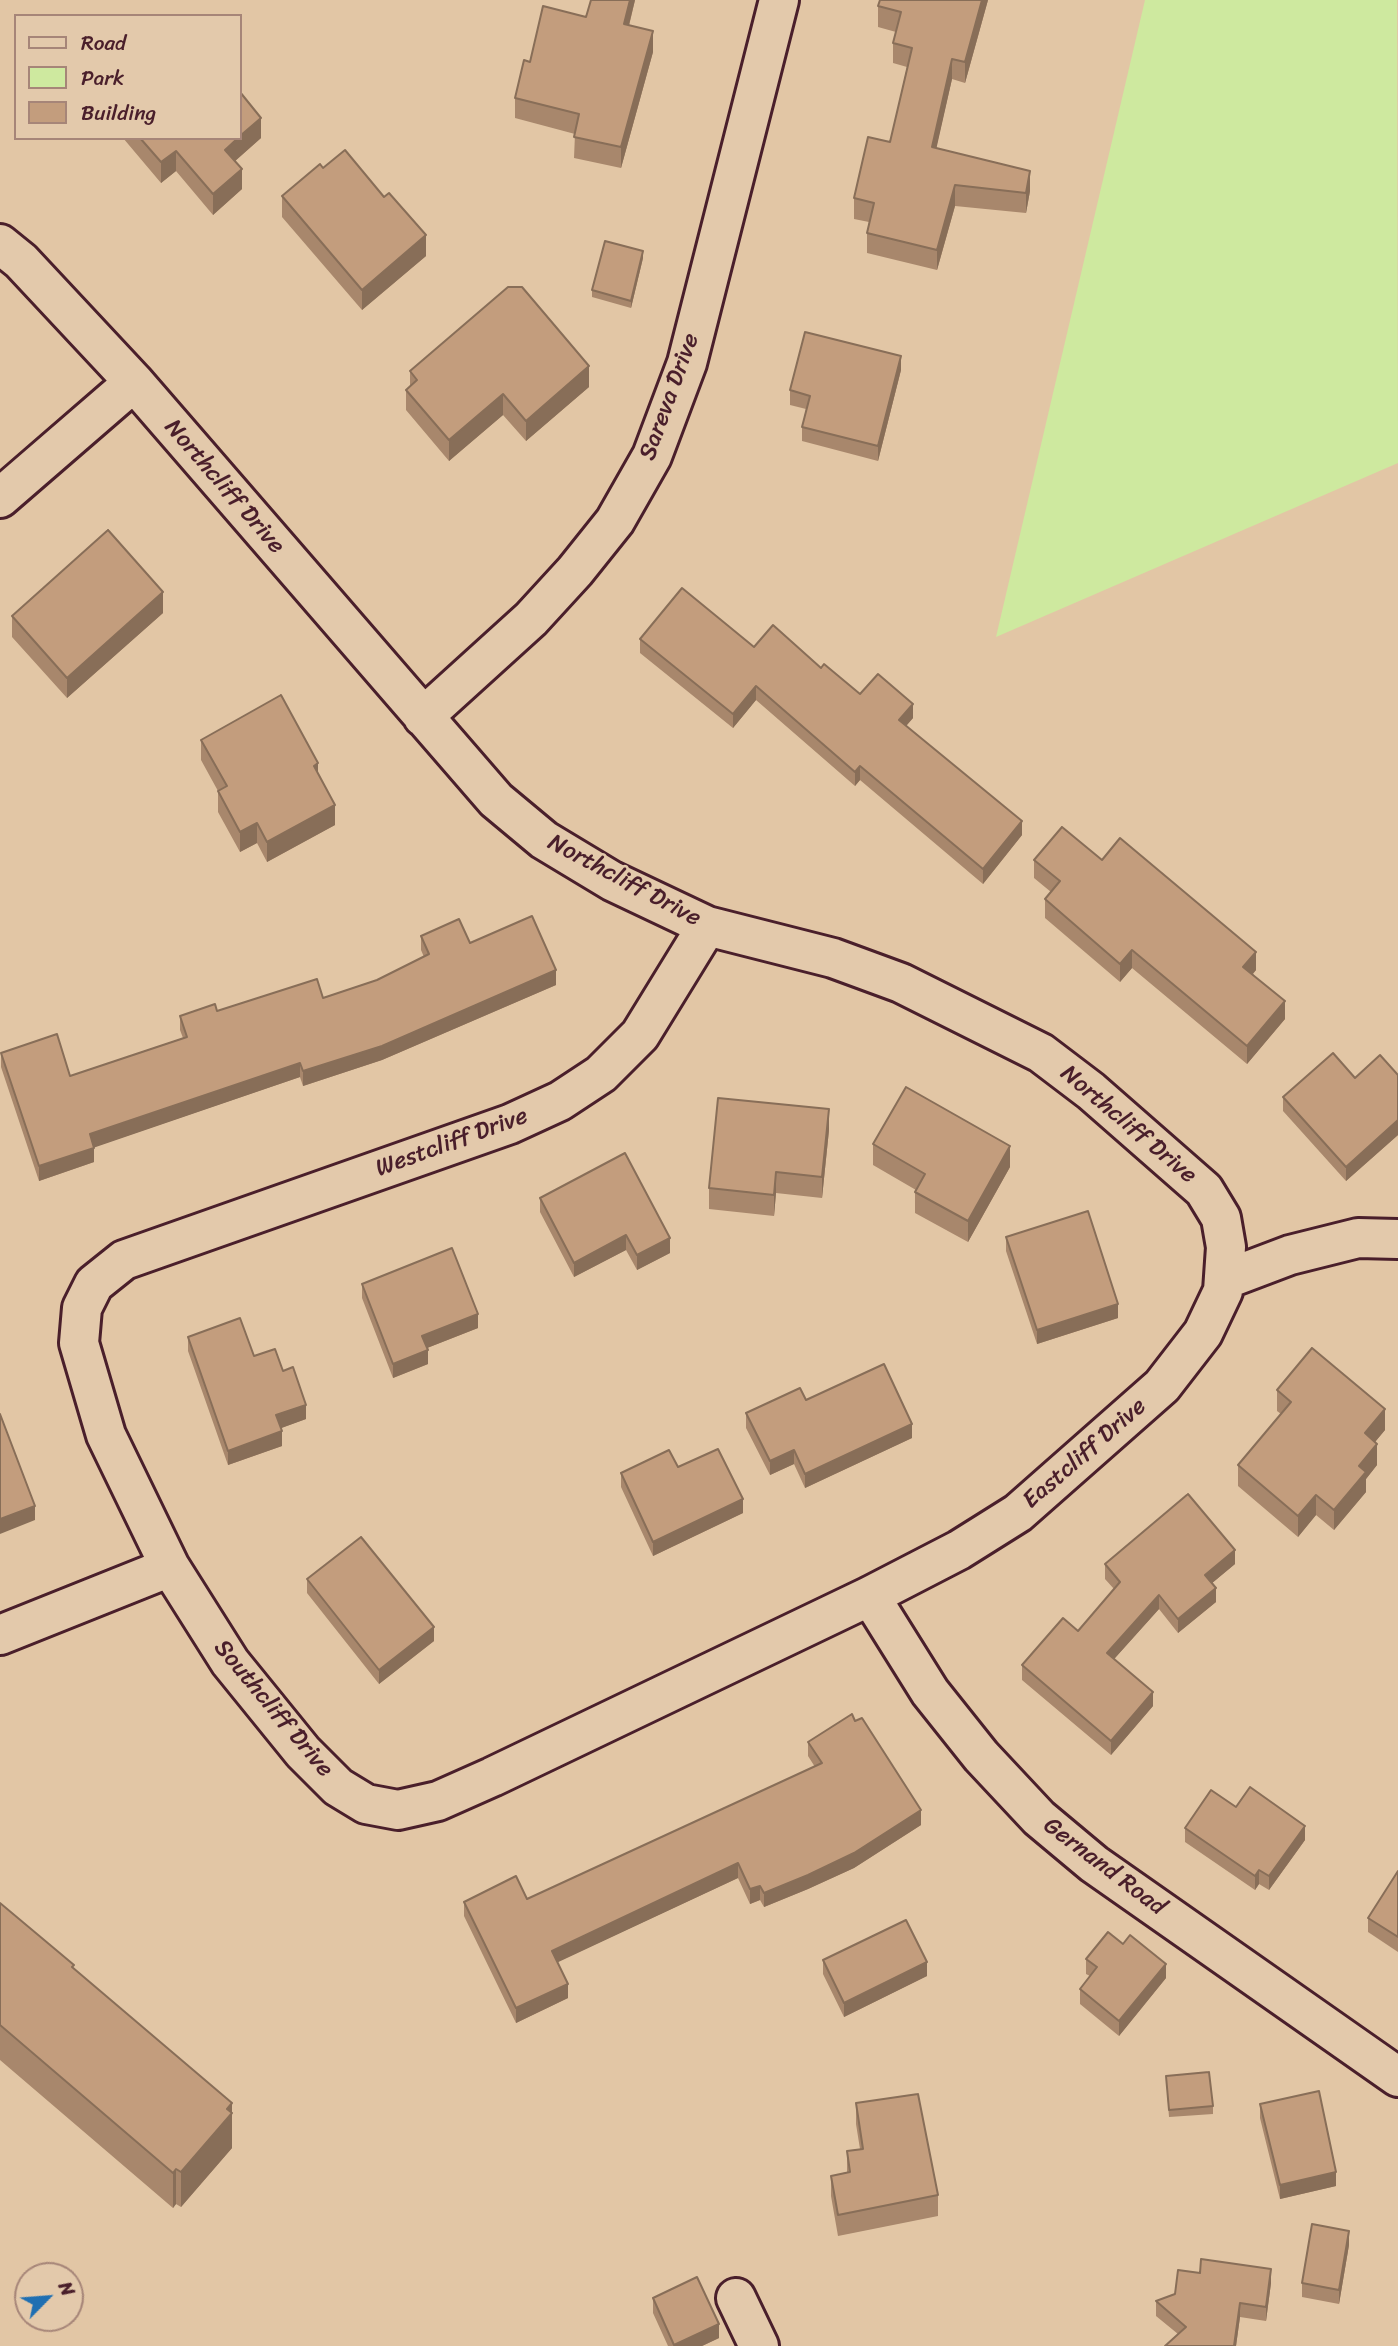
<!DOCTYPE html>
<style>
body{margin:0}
#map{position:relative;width:1398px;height:2346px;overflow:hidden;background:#e2c6a5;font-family:Sriracha,sans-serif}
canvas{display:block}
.legend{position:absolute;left:14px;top:14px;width:228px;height:126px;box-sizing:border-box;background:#e3c9ab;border:2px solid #a68578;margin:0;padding:9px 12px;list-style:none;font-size:21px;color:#4a1f2b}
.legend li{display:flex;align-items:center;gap:14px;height:35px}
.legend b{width:35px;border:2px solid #a68578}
.north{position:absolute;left:14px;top:2262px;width:70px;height:70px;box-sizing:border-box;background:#e3c9ab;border:2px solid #a68578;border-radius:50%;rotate:65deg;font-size:19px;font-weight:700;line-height:28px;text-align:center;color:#4a1f2b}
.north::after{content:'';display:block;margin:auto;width:24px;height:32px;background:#1f6fb2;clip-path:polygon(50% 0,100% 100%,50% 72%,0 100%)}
</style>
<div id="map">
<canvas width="1398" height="2346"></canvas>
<ul class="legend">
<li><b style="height:9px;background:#e3c9ab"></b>Road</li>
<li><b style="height:19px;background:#cee99f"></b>Park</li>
<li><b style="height:19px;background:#c39d7d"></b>Building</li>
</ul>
<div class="north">N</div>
</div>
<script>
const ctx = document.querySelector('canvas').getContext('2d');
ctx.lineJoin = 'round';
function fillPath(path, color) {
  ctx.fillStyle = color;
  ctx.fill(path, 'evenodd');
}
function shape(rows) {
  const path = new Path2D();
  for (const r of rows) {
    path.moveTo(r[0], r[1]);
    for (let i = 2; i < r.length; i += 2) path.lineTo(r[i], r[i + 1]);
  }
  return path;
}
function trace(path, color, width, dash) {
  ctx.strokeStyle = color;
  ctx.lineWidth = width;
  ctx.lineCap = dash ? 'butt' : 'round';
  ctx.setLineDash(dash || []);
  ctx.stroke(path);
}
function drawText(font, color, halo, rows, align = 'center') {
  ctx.font = font + ' Sriracha,sans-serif';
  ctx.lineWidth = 5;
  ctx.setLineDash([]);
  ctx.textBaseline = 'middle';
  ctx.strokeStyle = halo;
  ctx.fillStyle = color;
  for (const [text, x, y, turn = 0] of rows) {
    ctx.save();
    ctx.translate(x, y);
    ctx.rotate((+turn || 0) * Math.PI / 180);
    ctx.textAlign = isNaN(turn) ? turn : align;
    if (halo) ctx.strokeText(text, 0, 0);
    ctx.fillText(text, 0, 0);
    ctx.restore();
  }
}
const green = shape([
 [1145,0,1397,0,1398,463,996,637]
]);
const minor = shape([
 [0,244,21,261,134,382,496,800,544,840,612,881,707,926,833,958,901,983,1041,1053,1091,1091,1204,1190,1221,1218,1226,1247,1223,1291,1203,1333,1162,1386,1018,1513,959,1550,870,1596,492,1777,438,1801,398,1810,366,1804,338,1787,303,1752,230,1662,170,1567,106,1435,79,1343,82,1308,94,1284,124,1260,510,1124,560,1101,601,1074,640,1035,707,926],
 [0,498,134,382],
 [423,717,531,619,575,571,615,521,652,456,687,363,779,0],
 [1224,1280,1290,1255,1358,1238,1398,1239],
 [870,1596,930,1692,981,1756,1039,1818,1094,1864,1398,2077],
 [0,1635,170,1567],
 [736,2298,759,2346]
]);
const wall = shape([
 [635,0,629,26,653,52,621,168,574,158,575,134,515,118,515,98,530,62,586,17],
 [880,0,988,0,965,83,952,79,936,148,1030,191,1026,213,955,206,937,270,867,253,867,233,869,222,854,219,854,198,890,142,907,67,893,63,893,43,896,32,878,27,878,6],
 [123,138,261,138,235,161,242,189,213,215,176,171,161,183],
 [323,168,426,256,362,310,282,217,282,196],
 [643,258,631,308,592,297,592,290],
 [901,370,878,461,802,441,802,427,806,409,790,405,790,390],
 [410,371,589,387,526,441,503,415,449,461,406,410,406,390,410,387],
 [163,613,67,698,12,637,12,616],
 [640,639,754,647,821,668,860,694,913,718,906,726,1022,835,983,884,860,780,855,786,756,700,733,728,640,653],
 [201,740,318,774,335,825,267,862,257,843,240,852,218,812,218,791,201,760],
 [1034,860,1102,860,1256,970,1253,974,1285,1019,1247,1064,1132,968,1120,982,1045,918,1045,899,1051,892,1034,878],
 [421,936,470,943,556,985,382,1060,303,1086,300,1077,94,1147,94,1162,39,1181,1,1067,1,1053,70,1076,183,1038,180,1030,180,1016,323,998,377,980,424,957,421,950],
 [1398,1075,1398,1135,1346,1181,1283,1111,1283,1097,1355,1078],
 [829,1130,822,1198,776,1193,774,1216,709,1209,709,1188],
 [873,1144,1010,1167,968,1242,915,1213,915,1192,916,1190,873,1165],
 [540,1198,670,1253,637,1270,626,1250,574,1277,540,1212],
 [1006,1237,1118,1318,1037,1344,1006,1251],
 [362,1284,478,1328,427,1348,428,1364,393,1378,362,1298],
 [188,1337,254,1356,283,1371,306,1419,281,1428,282,1446,228,1465,188,1351],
 [1277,1390,1385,1430,1375,1442,1377,1465,1366,1479,1366,1492,1334,1530,1316,1515,1298,1537,1238,1486,1238,1465,1281,1414,1277,1411],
 [806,1400,912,1438,805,1488,794,1464,770,1475,746,1428,746,1413],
 [678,1467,743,1513,653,1556,621,1487,621,1473],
 [1105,1564,1235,1564,1212,1583,1216,1602,1178,1633,1159,1609,1114,1659,1153,1706,1111,1755,1022,1680,1022,1665,1078,1631,1114,1589,1105,1579],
 [307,1579,434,1641,379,1684,307,1593],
 [855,1721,921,1825,854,1868,808,1889,764,1907,760,1900,750,1904,738,1878,557,1962,568,1998,516,2023,464,1916,464,1902,527,1899,815,1767,808,1756,808,1742],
 [1236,1807,1305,1840,1269,1890,1259,1884,1255,1890,1185,1842,1185,1828],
 [1398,1871,1398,1952,1368,1932,1368,1918],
 [0,1903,74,1969,232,2103,232,2148,181,2207,176,2204,173,2208,0,2060],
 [1123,1944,1166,1978,1119,2036,1080,2004,1080,1989,1090,1976,1086,1974,1086,1959],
 [823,1960,927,1976,844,2017,823,1974],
 [1166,2076,1213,2106,1213,2114,1169,2117],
 [856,2103,938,2195,938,2216,838,2236,831,2196,831,2176,847,2172,847,2151,860,2149,856,2124],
 [1260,2104,1336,2186,1280,2199,1260,2118],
 [1349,2245,1339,2304,1302,2297,1302,2283],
 [1271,2283,1266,2321,1240,2317,1236,2346,1165,2346,1178,2334,1156,2316,1156,2301,1175,2294],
 [653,2298,719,2338,702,2346,668,2346,653,2313]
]);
const shadedWall = shape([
 [630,0,635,0,624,45,624,24],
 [982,0,988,0,965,83,965,62],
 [653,31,653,52,621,168,621,147],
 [952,59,952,79,932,168,932,147],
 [261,118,261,138,225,170,225,150,238,138,240,138,240,136],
 [176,151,176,171,161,183,161,162],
 [242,169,242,189,213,215,213,194],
 [1030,171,1030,191,1026,213,1026,193],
 [955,185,955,206,937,270,937,250],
 [426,235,426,256,362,310,362,290],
 [643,251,643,258,631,308,631,301],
 [901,356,901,370,878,461,878,446],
 [589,366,589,387,526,441,526,421],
 [503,394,503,415,449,461,449,440],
 [163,592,163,613,67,698,67,678],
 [756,686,756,700,733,728,733,714],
 [913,704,913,718,899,734,899,720],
 [318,763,318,784,314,766],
 [860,766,860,780,855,786,855,772],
 [335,805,335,825,267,862,267,842],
 [1022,821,1022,835,983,884,983,869],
 [257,823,257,843,240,852,240,832],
 [1132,950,1132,968,1120,982,1120,964],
 [1256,952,1256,970,1243,985,1243,967],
 [556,970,556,985,382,1060,303,1086,303,1071],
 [1285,1001,1285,1019,1247,1064,1247,1046],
 [300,1063,300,1077,90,1149,90,1134],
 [829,1109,829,1130,822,1198,822,1177],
 [1398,1120,1398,1135,1346,1181,1346,1167],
 [1010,1146,1010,1167,968,1242,968,1221],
 [94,1148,94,1162,39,1181,39,1166],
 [776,1172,776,1193,774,1216,774,1195],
 [626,1235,626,1250,574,1277,574,1263],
 [670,1238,670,1253,637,1270,637,1255],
 [1118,1304,1118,1318,1037,1344,1037,1330],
 [478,1314,478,1328,422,1350,422,1336],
 [428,1350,428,1364,393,1378,393,1364],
 [306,1405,306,1419,276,1430,276,1415],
 [1385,1409,1385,1430,1365,1454,1365,1433],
 [912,1424,912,1438,805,1488,805,1474],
 [282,1431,282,1446,228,1465,228,1451],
 [1377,1444,1377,1465,1366,1479,1366,1492,1334,1530,1334,1510,1359,1466],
 [794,1450,794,1464,770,1475,770,1461],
 [1316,1495,1316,1515,1298,1537,1298,1516],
 [743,1499,743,1513,653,1556,653,1542],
 [35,1506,35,1520,0,1534,0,1519],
 [1235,1550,1235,1564,1205,1589,1205,1575],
 [1216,1588,1216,1602,1178,1633,1178,1619],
 [1159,1595,1159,1609,1107,1667,1107,1653],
 [434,1627,434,1641,379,1684,379,1670],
 [1153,1692,1153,1706,1111,1755,1111,1741],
 [921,1810,921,1825,854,1868,808,1889,764,1907,764,1893],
 [1305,1826,1305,1840,1269,1890,1269,1876],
 [738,1863,738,1878,552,1965,552,1951],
 [1259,1870,1259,1884,1255,1890,1255,1876],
 [760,1886,760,1900,750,1904,750,1889],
 [927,1962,927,1976,844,2017,844,2003],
 [1166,1964,1166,1978,1119,2036,1119,2021],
 [568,1984,568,1998,516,2023,516,2008],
 [232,2103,232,2148,181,2207,181,2172],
 [176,2169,176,2204,173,2208,173,2173],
 [1336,2172,1336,2186,1280,2199,1280,2185],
 [1349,2231,1349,2245,1339,2304,1339,2290],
 [1271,2269,1271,2283,1266,2321,1266,2307],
 [1240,2303,1240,2317,1236,2346,1234,2346],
 [719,2324,719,2338,702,2346,674,2346,674,2345]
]);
const building = shape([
 [591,0,630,0,624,24,653,31,621,147,574,137,579,114,515,98,524,60,530,62,543,6,586,17,591,0],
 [880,0,982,0,965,62,952,59,932,147,1030,171,1026,193,955,185,937,250,867,233,874,203,854,198,868,137,890,142,912,48,893,43,901,12,878,6,880,0],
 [240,92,261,118,240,136,240,92],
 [140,138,238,138,225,150,242,169,213,194,176,151,161,162,140,138],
 [345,150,384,197,389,193,426,235,362,290,282,196,320,164,323,168,345,150],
 [605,241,643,251,631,301,592,290,605,241],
 [508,287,522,287,589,366,526,421,503,394,449,440,406,390,417,380,410,371,508,287],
 [805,332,901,356,878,446,802,427,810,396,790,390,805,332],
 [108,530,163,592,67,678,12,616,108,530],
 [682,588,754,647,773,625,821,668,824,664,860,694,878,674,913,704,899,720,1022,821,983,869,860,766,855,772,756,686,733,714,640,639,682,588],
 [281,695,318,763,314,766,335,805,267,842,257,823,240,832,218,791,227,786,201,740,281,695],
 [1062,827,1102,860,1120,838,1256,952,1243,967,1285,1001,1247,1046,1132,950,1120,964,1045,899,1060,881,1034,860,1062,827],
 [532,916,556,970,382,1046,303,1071,300,1063,90,1134,94,1148,39,1166,1,1053,57,1034,70,1076,187,1037,180,1016,215,1004,217,1011,317,979,323,998,377,980,429,954,421,936,459,919,470,943,532,916],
 [1333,1053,1355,1078,1380,1055,1398,1075,1398,1120,1346,1167,1283,1097,1333,1053],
 [906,1087,1010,1146,968,1221,915,1192,925,1174,873,1144,906,1087],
 [718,1098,829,1109,822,1177,776,1172,774,1195,709,1188,718,1098],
 [625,1153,670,1238,637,1255,626,1235,574,1263,540,1198,625,1153],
 [1088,1211,1118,1304,1037,1330,1006,1237,1088,1211],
 [452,1248,478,1314,422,1336,428,1350,393,1364,362,1284,452,1248],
 [240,1318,254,1356,275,1349,283,1371,293,1367,306,1405,276,1415,282,1431,228,1451,188,1337,240,1318],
 [1312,1348,1385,1409,1365,1433,1377,1444,1359,1466,1366,1472,1334,1510,1316,1495,1298,1516,1238,1465,1291,1402,1277,1390,1312,1348],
 [884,1364,912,1424,805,1474,794,1450,770,1461,746,1413,800,1388,806,1400,884,1364],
 [0,1414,35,1506,0,1519,0,1414],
 [718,1449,743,1499,653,1542,621,1473,669,1450,678,1467,718,1449],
 [1188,1494,1235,1550,1205,1575,1216,1588,1178,1619,1159,1595,1107,1653,1153,1692,1111,1741,1022,1665,1063,1618,1078,1631,1120,1582,1105,1564,1188,1494],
 [361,1537,434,1627,379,1670,307,1579,361,1537],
 [852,1714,855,1721,862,1718,921,1810,854,1853,808,1875,764,1893,760,1886,750,1889,738,1863,552,1951,568,1984,516,2008,464,1902,516,1876,527,1899,822,1763,808,1742,852,1714],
 [1250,1787,1305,1826,1269,1876,1259,1870,1255,1876,1185,1828,1211,1790,1236,1807,1250,1787],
 [1398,1871,1398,1937,1368,1918,1398,1871],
 [0,1903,74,1965,72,1967,232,2103,227,2109,232,2113,181,2172,176,2169,173,2173,0,2025,0,1903],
 [906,1920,927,1962,844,2003,823,1960,906,1920],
 [1108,1932,1123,1944,1130,1935,1166,1964,1119,2021,1080,1989,1097,1967,1086,1959,1108,1932],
 [1209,2072,1213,2106,1169,2110,1166,2076,1209,2072],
 [1319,2091,1336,2172,1280,2185,1260,2104,1319,2091],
 [918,2094,938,2195,838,2215,831,2176,850,2172,847,2151,863,2149,856,2103,918,2094],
 [1312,2224,1349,2231,1339,2290,1302,2283,1312,2224],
 [1201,2259,1271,2269,1266,2307,1240,2303,1234,2346,1165,2346,1186,2327,1156,2301,1175,2294,1178,2270,1200,2273,1201,2259],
 [697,2277,719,2324,674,2345,653,2298,697,2277]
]);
const streetNames = [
 ["Sareva Drive",670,397,-70],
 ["Northcliff Drive",224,487,49],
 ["Northcliff Drive",624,881,28],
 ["Northcliff Drive",1128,1125,40],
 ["Westcliff Drive",452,1143,-20],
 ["Eastcliff Drive",1085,1454,-41],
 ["Southcliff Drive",273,1709,50],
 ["Gernand Road",1104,1867,37]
];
fillPath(green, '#cee99f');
trace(minor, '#4a1f2b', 44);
trace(minor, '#e3c9ab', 38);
fillPath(wall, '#a8876c');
fillPath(shadedWall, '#886e58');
fillPath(building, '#c39d7d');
trace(building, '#886e58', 2);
drawText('24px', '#4a1f2b', '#e3c9ab', streetNames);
</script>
